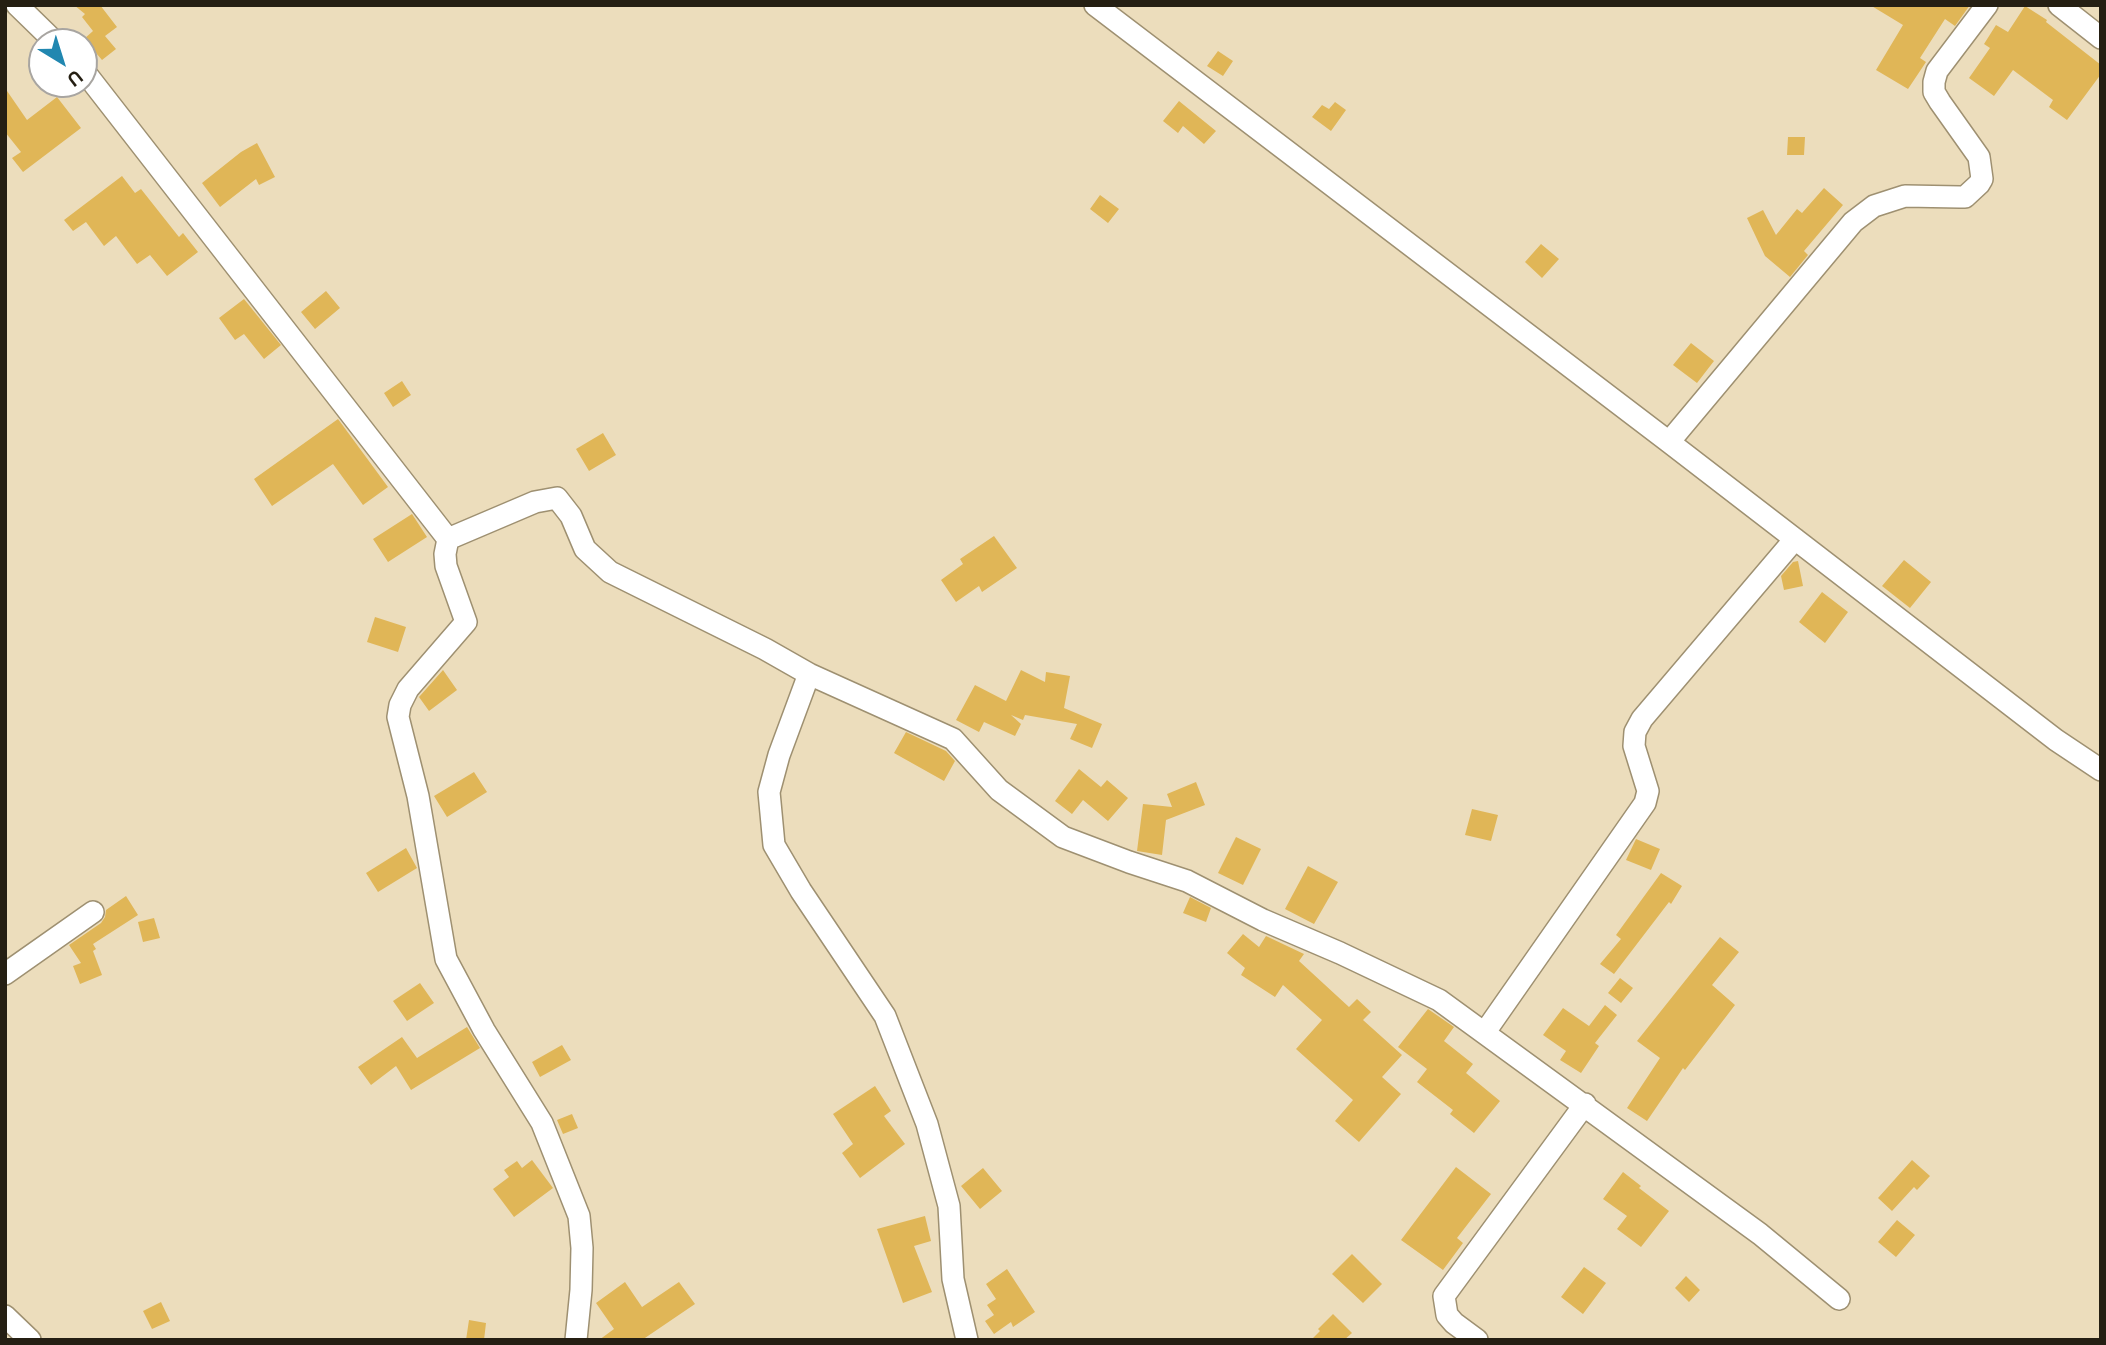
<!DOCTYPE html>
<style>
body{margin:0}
#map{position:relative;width:2106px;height:1345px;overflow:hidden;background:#ecddbc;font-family:Figtree,sans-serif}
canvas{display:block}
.frame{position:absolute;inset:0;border:7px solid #251f13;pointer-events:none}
.north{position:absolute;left:28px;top:28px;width:70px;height:70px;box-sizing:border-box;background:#fff;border:2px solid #a8a5a1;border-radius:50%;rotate:142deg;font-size:19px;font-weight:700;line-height:28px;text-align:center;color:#251f13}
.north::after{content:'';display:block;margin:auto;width:24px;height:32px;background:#2187b0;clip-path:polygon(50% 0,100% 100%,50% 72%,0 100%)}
</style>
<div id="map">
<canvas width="2106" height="1345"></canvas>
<div class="frame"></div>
<div class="north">U</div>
</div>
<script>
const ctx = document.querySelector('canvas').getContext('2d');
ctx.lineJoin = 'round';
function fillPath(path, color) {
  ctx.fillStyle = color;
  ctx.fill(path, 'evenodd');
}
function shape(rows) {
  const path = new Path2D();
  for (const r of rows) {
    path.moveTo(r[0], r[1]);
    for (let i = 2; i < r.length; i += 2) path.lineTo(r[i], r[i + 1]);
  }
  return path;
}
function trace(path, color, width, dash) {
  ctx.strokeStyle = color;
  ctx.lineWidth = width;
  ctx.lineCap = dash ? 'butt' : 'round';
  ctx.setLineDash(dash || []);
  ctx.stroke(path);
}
const building = shape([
 [74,5,100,5,117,27,105,36,116,49,102,60,84,39,93,31,82,17,85,14],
 [1870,5,1970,5,1955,26,1945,19,1920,58,1926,62,1908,89,1876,70,1903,25],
 [2025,6,2047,20,2046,22,2101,65,2101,74,2067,120,2049,107,2053,100,2013,70,1994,96,1969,78,1990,48,1984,44,1996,25,2008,32],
 [1218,51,1233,61,1223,76,1207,66],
 [5,88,27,120,57,97,81,128,23,172,12,158,21,152,5,132],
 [1179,101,1216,131,1204,144,1183,126,1178,133,1163,121],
 [1335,102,1346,110,1331,131,1312,117,1322,105,1329,109],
 [1788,137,1805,137,1804,155,1787,155],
 [257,143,275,177,259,185,256,179,220,207,202,183,241,152],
 [122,176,135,193,141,189,179,237,183,233,198,252,167,276,150,255,137,264,116,236,104,246,86,222,73,231,64,220],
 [1824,188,1843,205,1804,251,1808,255,1790,277,1765,256,1747,218,1763,210,1776,235,1797,209,1802,213],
 [1100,195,1119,209,1108,223,1090,209],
 [1541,244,1559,259,1542,278,1525,262],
 [326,291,340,308,315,329,301,312],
 [244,299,281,345,264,359,244,334,235,340,219,318],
 [1691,343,1714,361,1697,383,1673,365],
 [402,381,411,395,393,407,384,393],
 [338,419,388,487,363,505,333,464,272,506,254,479],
 [603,433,616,455,589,471,576,449],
 [412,514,427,537,388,562,373,539],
 [994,536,1017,568,982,592,979,586,956,602,941,580,963,564,960,559],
 [1904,560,1931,582,1910,608,1882,586],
 [1798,561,1803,586,1784,590,1781,576,1793,562],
 [1822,592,1848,612,1825,643,1799,622],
 [375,617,406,627,398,652,367,642],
 [443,670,457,690,429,711,419,697],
 [1021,670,1045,682,1046,672,1070,676,1064,708,1102,724,1092,748,1070,739,1077,724,1025,715,1023,720,1011,715,1021,724,1015,736,984,722,979,732,956,720,975,685,1006,701],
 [906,732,946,751,955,761,944,781,894,753],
 [1079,769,1101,787,1107,780,1128,798,1108,821,1083,800,1072,814,1055,801],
 [474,772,487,792,447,817,434,796],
 [1196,782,1205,805,1166,820,1162,855,1137,851,1143,804,1172,807,1167,794],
 [1472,809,1498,815,1491,841,1465,835],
 [1236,837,1261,849,1243,885,1218,873],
 [1636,839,1660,849,1651,870,1626,860],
 [406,848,417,868,378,892,366,873],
 [1308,866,1338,882,1314,924,1285,909],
 [1661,873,1682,886,1671,904,1669,902,1614,974,1600,964,1621,939,1616,935],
 [126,896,138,915,93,944,96,949,93,951,102,975,80,984,73,966,81,963,69,945,101,923,105,917,106,910],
 [1190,897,1211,908,1206,922,1183,913],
 [154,918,160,938,143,942,138,922],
 [1243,934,1259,947,1266,936,1304,954,1299,961,1349,1007,1357,999,1371,1012,1363,1020,1402,1055,1382,1077,1401,1094,1359,1142,1335,1121,1353,1100,1296,1049,1322,1020,1283,985,1275,997,1241,975,1245,968,1227,953],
 [1720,937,1739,952,1712,985,1735,1005,1685,1070,1683,1068,1647,1121,1627,1108,1660,1058,1637,1041],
 [1620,978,1633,988,1621,1003,1608,993],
 [420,983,434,1003,407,1021,393,1001],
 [1605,1005,1617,1015,1595,1043,1599,1046,1581,1073,1560,1060,1566,1051,1543,1035,1563,1008,1589,1026],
 [1428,1009,1454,1027,1444,1041,1473,1064,1466,1073,1500,1101,1474,1133,1450,1114,1453,1110,1417,1082,1427,1069,1398,1047],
 [467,1027,480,1048,411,1090,396,1066,371,1085,358,1067,402,1037,417,1058],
 [562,1045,571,1060,540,1077,532,1062],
 [875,1086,891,1111,884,1116,905,1144,860,1178,842,1153,853,1144,833,1114],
 [572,1114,578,1128,563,1134,557,1120],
 [532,1160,553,1188,514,1217,493,1189,509,1177,504,1170,517,1161,522,1168],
 [1912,1160,1930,1176,1917,1190,1914,1187,1892,1211,1878,1198],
 [1456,1167,1491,1194,1457,1238,1463,1243,1443,1270,1401,1240],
 [983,1168,1002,1191,980,1209,961,1186],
 [1623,1172,1641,1186,1639,1188,1669,1211,1641,1247,1617,1229,1627,1216,1603,1199],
 [925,1216,931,1241,914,1246,932,1292,903,1303,877,1229],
 [1897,1220,1915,1235,1896,1257,1878,1242],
 [1352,1254,1382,1284,1363,1303,1332,1274],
 [1584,1267,1606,1283,1583,1314,1561,1297],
 [1007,1269,1035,1312,1013,1327,1011,1322,994,1334,985,1321,994,1315,987,1305,996,1299,986,1284],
 [1686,1276,1700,1290,1689,1302,1675,1288],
 [625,1282,642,1307,679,1282,695,1304,642,1340,599,1340,614,1329,596,1303],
 [161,1302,170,1321,152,1329,143,1311],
 [1333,1314,1352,1333,1344,1340,1311,1340,1320,1331,1318,1329],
 [469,1320,486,1323,484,1340,466,1340]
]);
const minor = shape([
 [17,5,55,42],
 [1095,5,1669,442,2056,740,2101,770],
 [2059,5,2101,38],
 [84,71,448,539],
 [1669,442,1853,222,1874,206,1905,196,1960,197,1965,197,1979,184,1982,179,1979,157,1940,102,1934,92,1934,82,1937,71,1987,5],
 [448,539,535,502,557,498,571,516,585,549,610,572,765,649,809,674,779,755,769,792,774,845,801,891,885,1016,927,1124,949,1206,953,1279,967,1340],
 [448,539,445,554,446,566,466,622,408,689,400,705,398,717,418,796,446,959,484,1030,542,1123,579,1216,582,1248,581,1290,576,1340],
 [809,674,953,739,999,790,1063,837,1129,862,1187,881,1263,920,1340,953,1439,1000,1760,1234,1839,1299],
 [5,974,93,912],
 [1485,1032,1645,803,1648,791,1634,746,1635,732,1642,719,1795,539],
 [5,1316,30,1340],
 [1477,1340,1454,1323,1447,1315,1444,1296,1585,1104]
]);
fillPath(building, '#e0b657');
trace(minor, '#9e9071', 24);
trace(minor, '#fff', 21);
</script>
